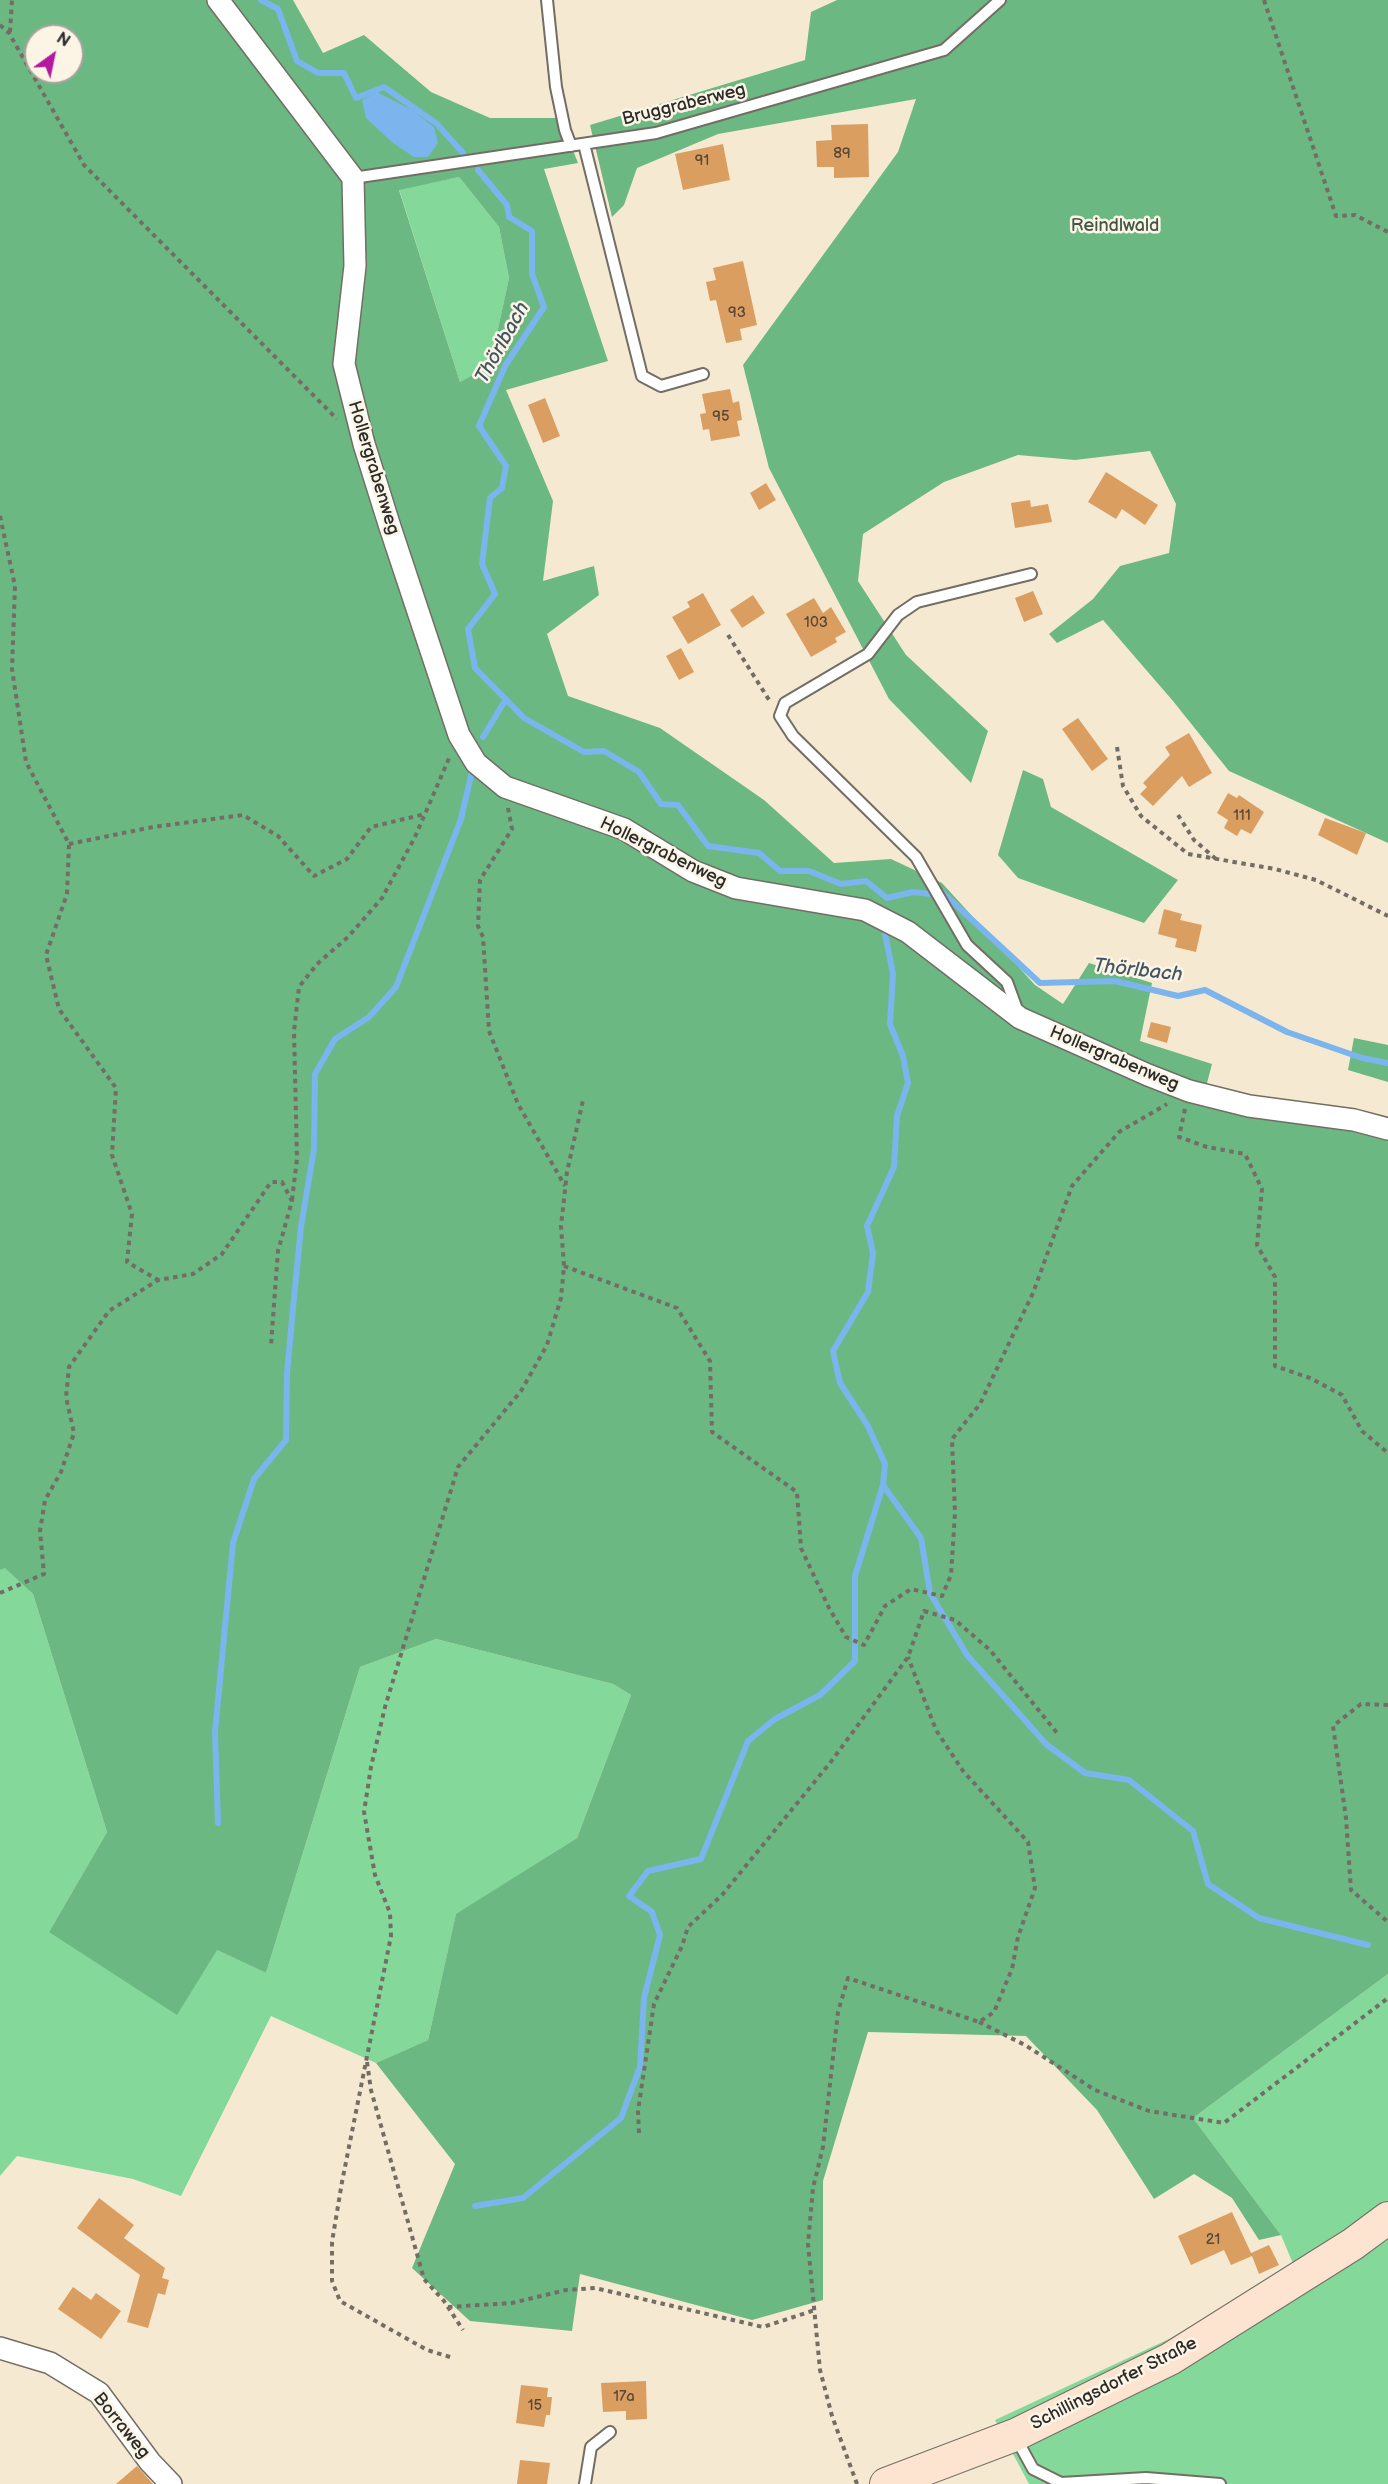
<!DOCTYPE html>
<meta charset="utf-8">
<style>
body{margin:0}
#map{position:relative;width:1388px;height:2484px;overflow:hidden;background:#f6e9d1;font-family:"Balsamiq Sans",sans-serif}
canvas{display:block}
.north{position:absolute;left:24px;top:24px;width:60px;height:60px;box-sizing:border-box;background:#fcf5e5;border:2px solid #a8a49b;border-radius:50%;rotate:33deg;font-size:16px;font-weight:700;line-height:24px;text-align:center;color:#2b2b2b}
.north::after{content:'';display:block;margin:auto;width:21px;height:27px;background:#b5179e;clip-path:polygon(50% 0,100% 100%,50% 72%,0 100%)}
</style>
<div id="map">
<canvas width="1388" height="2484"></canvas>
<div class="north">N</div>
</div>
<script>
const ctx = document.querySelector('canvas').getContext('2d');
ctx.lineJoin = 'round';
function fillPath(path, color) {
  ctx.fillStyle = color;
  ctx.fill(path, 'evenodd');
}
function shape(rows) {
  const path = new Path2D();
  for (const r of rows) {
    path.moveTo(r[0], r[1]);
    for (let i = 2; i < r.length; i += 2) path.lineTo(r[i], r[i + 1]);
  }
  return path;
}
function trace(path, color, width, dash) {
  ctx.strokeStyle = color;
  ctx.lineWidth = width;
  ctx.lineCap = dash ? 'butt' : 'round';
  ctx.setLineDash(dash || []);
  ctx.stroke(path);
}
function drawText(font, color, halo, rows, align = 'center') {
  ctx.font = font + ' "Balsamiq Sans",sans-serif';
  ctx.lineWidth = 5;
  ctx.setLineDash([]);
  ctx.textBaseline = 'middle';
  ctx.strokeStyle = halo;
  ctx.fillStyle = color;
  for (const [text, x, y, turn = 0] of rows) {
    ctx.save();
    ctx.translate(x, y);
    ctx.rotate((+turn || 0) * Math.PI / 180);
    ctx.textAlign = isNaN(turn) ? turn : align;
    if (halo) ctx.strokeText(text, 0, 0);
    ctx.fillText(text, 0, 0);
    ctx.restore();
  }
}
const green = shape([
 [459,177,499,227,509,278,490,367,460,382,399,189],
 [5,1567,33,1594,107,1832,49,1932,217,1950,266,1973,360,1667,436,1639,613,1684,631,1695,577,1838,456,1915,428,2040,376,2063,271,2016,181,2196,133,2179,17,2156,0,2176,0,1570],
 [1388,1974,1388,2484,1029,2484,995,2420,1169,2339,1294,2266,1281,2235,1193,2118]
]);
const forest = shape([
 [0,0,293,0,323,53,364,35,431,92,490,118,560,118,578,163,544,169,608,361,506,390,553,501,543,581,594,566,599,595,547,634,568,696,660,728,764,800,834,863,891,859,942,883,1035,985,1063,1004,1089,963,1152,983,1140,1041,1212,1064,1206,1087,1246,1116,1352,1131,1388,1140,1388,1974,1193,2118,1281,2235,1259,2240,1232,2198,1194,2174,1154,2199,1097,2110,1026,2036,868,2032,823,2181,823,2300,752,2320,580,2274,572,2331,470,2321,412,2268,455,2164,376,2063,428,2040,456,1914,577,1838,631,1695,613,1684,436,1639,360,1667,266,1973,217,1950,177,2015,49,1932,107,1832,33,1594,5,1568,0,1570],
 [36,36,72,36,72,72,36,72],
 [459,177,499,227,509,278,490,366,460,382,399,190],
 [837,0,1388,0,1388,843,1229,771,1173,701,1103,620,1057,643,1049,634,1093,599,1120,566,1169,553,1176,504,1150,451,1075,460,1018,455,944,482,863,534,858,581,906,655,988,731,971,783,889,699,769,468,743,365,898,152,916,99,718,134,637,168,624,205,612,217,590,125,805,60,811,12],
 [1023,770,1043,779,1051,807,1178,880,1144,923,1018,878,998,855],
 [1354,1038,1388,1045,1388,1082,1348,1070]
]);
const water = shape([
 [377,92,412,110,434,127,438,143,428,157,414,157,393,143,366,118,362,100]
]);
const stream = shape([
 [261,0,278,9,297,61,318,73,344,73,356,98,384,87,436,123,463,153],
 [478,170,507,205,509,217,532,231,532,274,544,307,505,366,479,426,506,466,502,488,490,498,482,564,495,594,468,629,475,668,524,718,584,752,604,751,639,772,661,804,678,805,708,846,759,853,780,871,809,871,841,884,866,881,887,898,913,892,930,894],
 [483,737,506,699],
 [942,892,1040,983,1115,981,1178,996,1205,990,1287,1032,1362,1058,1388,1063],
 [883,1485,921,1538,930,1593,967,1655,1046,1744,1085,1773,1129,1780,1193,1831,1208,1884,1259,1918,1368,1945],
 [218,1823,215,1732,233,1543,254,1479,286,1440,287,1373,294,1298,301,1227,314,1149,315,1074,335,1039,369,1017,396,987,461,819,473,767],
 [475,2206,523,2198,621,2118,640,2067,644,1998,660,1935,652,1912,629,1896,648,1871,701,1859,748,1741,775,1719,820,1695,855,1661,855,1576,883,1485,885,1464,868,1426,840,1383,833,1351,868,1292,873,1253,867,1226,894,1167,897,1116,908,1083,903,1056,890,1024,893,974,885,934]
]);
const building = shape([
 [868,124,869,177,834,178,834,167,817,167,816,141,832,140,831,125],
 [723,144,730,180,683,190,675,154],
 [743,261,757,325,740,329,742,340,726,343,716,300,710,301,706,282,716,280,713,268],
 [730,389,733,403,739,401,742,420,737,421,740,436,711,441,709,429,703,430,700,414,706,413,702,394],
 [545,398,560,436,543,443,528,405],
 [1106,472,1158,505,1145,525,1122,509,1116,519,1088,502],
 [766,483,776,500,759,510,750,493],
 [1030,500,1031,507,1048,504,1052,522,1015,528,1011,503],
 [1033,591,1043,614,1024,622,1015,598],
 [703,593,721,625,688,644,672,617,690,607,687,602],
 [753,595,765,613,742,628,730,610],
 [814,598,823,613,831,607,846,632,835,638,837,642,811,657,786,614],
 [681,648,694,672,679,680,666,656],
 [1078,718,1108,759,1092,771,1062,729],
 [1189,733,1212,773,1189,787,1182,776,1153,806,1140,794,1147,787,1143,783,1170,755,1165,747],
 [1228,793,1237,798,1239,795,1264,812,1251,834,1241,829,1237,836,1224,828,1228,820,1217,813],
 [1325,818,1366,833,1357,855,1318,835],
 [1164,909,1182,914,1180,920,1202,925,1196,952,1175,947,1177,939,1158,934],
 [1151,1022,1171,1027,1167,1043,1147,1037],
 [99,2198,134,2225,124,2238,165,2268,162,2278,169,2280,165,2295,158,2293,148,2328,127,2322,140,2275,77,2228],
 [1232,2212,1251,2253,1269,2245,1279,2265,1259,2274,1252,2256,1231,2265,1224,2250,1191,2265,1178,2236],
 [73,2287,91,2300,96,2293,121,2311,101,2339,58,2309],
 [646,2381,647,2419,626,2420,626,2411,603,2412,601,2383],
 [521,2385,548,2388,547,2397,552,2397,550,2415,546,2415,544,2427,516,2423],
 [520,2460,550,2463,547,2484,517,2484],
 [137,2466,153,2484,116,2484]
]);
const path = shape([
 [1264,0,1336,216,1355,215,1388,232],
 [0,25,9,33,84,165,337,419],
 [10,32,12,0],
 [0,516,15,586,12,669,26,762,69,844,67,894,46,955,59,1009,116,1088,112,1155,132,1214,127,1262,158,1280],
 [728,635,771,703],
 [1117,747,1123,786,1141,816,1188,854,1275,869,1316,880,1388,916],
 [508,808,512,829,480,880,478,926,483,937,489,1031,518,1104,565,1186],
 [1178,815,1194,840,1216,859],
 [69,844,153,827,243,815,278,836,314,876,347,859,371,827,425,814],
 [1185,1109,1179,1137,1207,1147,1245,1154,1262,1189,1257,1245,1275,1277,1275,1366,1310,1378,1342,1395,1362,1431,1388,1453],
 [292,1200,297,1159,294,1031,299,987,317,964,348,937,382,898,415,837,450,756],
 [564,1266,677,1308,710,1361,712,1432,797,1492,801,1548,829,1608,846,1637,864,1645,885,1606,911,1589,942,1596,951,1575,955,1513,952,1439,980,1404,1033,1293,1072,1186,1119,1132,1167,1104],
 [0,1593,44,1574,40,1531,45,1500,61,1472,74,1433,66,1397,69,1367,109,1311,158,1280,193,1274,222,1254,271,1182,282,1182,292,1201,278,1251,271,1345],
 [1388,1705,1361,1704,1333,1726,1346,1818,1351,1890,1388,1922],
 [979,2022,1025,2045,1095,2090,1149,2111,1224,2123,1388,1998],
 [367,2062,371,2090,424,2279,444,2301,463,2330],
 [639,2133,638,2111,654,2004,682,1946,688,1927,722,1895,830,1763,908,1657,924,1611,955,1620,990,1650,1057,1733],
 [448,2307,512,2303,566,2290,595,2288,763,2327,815,2310],
 [450,2357,427,2350,340,2301,332,2281,332,2242,342,2182,391,1936,390,1913,375,1875,364,1812,371,1767,385,1707,458,1467,521,1391,547,1345,561,1298,564,1266,561,1226,567,1172,583,1100],
 [857,2484,832,2416,820,2370,808,2244,813,2188,823,2147,838,2012,848,1978,979,2022,994,2012,1012,1969,1018,1937,1035,1888,1028,1842,963,1771,936,1730,908,1657]
]);
const lane = shape([
 [547,0,556,87,565,130,571,146],
 [584,144,642,376,661,386,703,374],
 [353,178,656,133,944,50,1000,0],
 [1018,1012,1007,982,967,945,916,857,793,736,780,716,785,703,868,654,898,615,917,602,1031,574],
 [1016,2438,1033,2469,1061,2483,1146,2478,1220,2484],
 [585,2484,591,2447,610,2432]
]);
const street = shape([
 [218,0,353,178,355,266,344,364,364,444,390,527,459,735,476,763,505,787,624,829,693,871,736,888,865,910,908,932,1020,1018,1148,1075,1189,1091,1249,1106,1354,1120,1388,1129],
 [0,2348,50,2363,99,2393,150,2462,171,2484]
]);
const secondary = shape([
 [886,2484,1015,2435,1170,2359,1353,2244,1388,2218]
]);
const numberNames = [
 ["89",842,154],
 ["91",702,161],
 ["93",737,313],
 ["95",721,417],
 ["103",816,623],
 ["111",1242,816],
 ["21",1213,2240],
 ["17a",624,2397],
 ["15",535,2406]
];
const streetNames = [
 ["Bruggraberweg",684,105,-14],
 ["Hollergrabenweg",373,468,73],
 ["Hollergrabenweg",663,853,26],
 ["Hollergrabenweg",1114,1059,23],
 ["Schillingsdorfer Straße",1114,2384,-27],
 ["Borraweg",121,2426,51]
];
const parkNames = [
 ["Reindlwald",1115,226]
];
const waterNames = [
 ["Thörlbach",503,343,-61],
 ["Thörlbach",1138,971,6]
];
fillPath(green, '#84d89a');
fillPath(forest, '#6bb882');
fillPath(water, '#7cb5ed');
trace(stream, '#7cb5ed', 6);
fillPath(building, '#da9e61');
trace(lane, '#726e65', 14);
trace(street, '#726e65', 24);
trace(secondary, '#726e65', 34);
trace(path, '#726e65', 4, [4.5, 4.5]);
trace(lane, '#fff', 10);
trace(street, '#fff', 21);
trace(secondary, '#fde4d1', 32);
drawText('15px', '#574838', null, numberNames);
drawText('18px', '#2b2b2b', '#fcf5e5', streetNames);
drawText('18px', '#415647', '#fcf5e5', parkNames);
drawText('italic 20px', '#435465', '#fcf5e5', waterNames);
</script>
